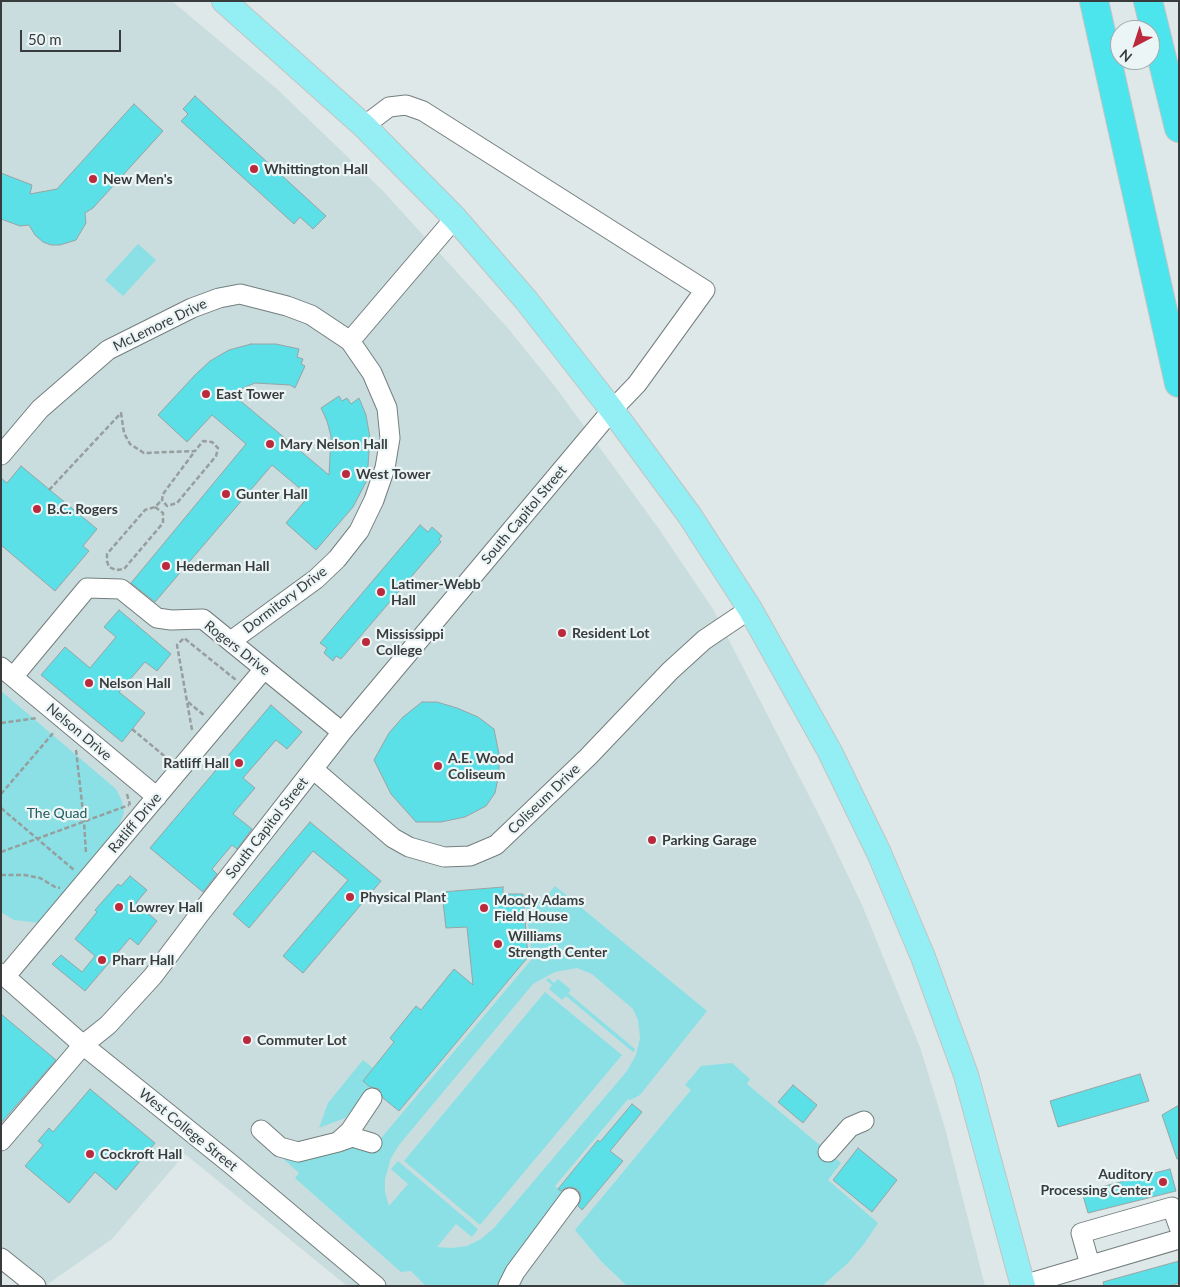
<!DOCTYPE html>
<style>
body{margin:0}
#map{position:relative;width:1180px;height:1287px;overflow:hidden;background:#dee8e8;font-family:Lato,sans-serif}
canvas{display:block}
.frame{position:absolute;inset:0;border:2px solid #383c3c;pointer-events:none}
.north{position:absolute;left:1110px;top:20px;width:50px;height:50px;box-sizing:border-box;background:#ebf5f6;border:1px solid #a3abac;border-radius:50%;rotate:220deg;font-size:14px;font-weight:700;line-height:20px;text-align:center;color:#383c3c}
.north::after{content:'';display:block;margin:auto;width:18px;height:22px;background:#bb2a3c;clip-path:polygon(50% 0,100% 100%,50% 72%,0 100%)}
.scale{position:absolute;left:20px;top:30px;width:101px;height:22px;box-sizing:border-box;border:2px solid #383c3c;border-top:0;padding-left:6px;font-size:15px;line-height:18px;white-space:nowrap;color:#383c3c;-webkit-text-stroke:4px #ebf5f6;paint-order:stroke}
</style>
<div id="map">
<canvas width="1180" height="1287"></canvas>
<div class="frame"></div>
<div class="north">N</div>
<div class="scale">50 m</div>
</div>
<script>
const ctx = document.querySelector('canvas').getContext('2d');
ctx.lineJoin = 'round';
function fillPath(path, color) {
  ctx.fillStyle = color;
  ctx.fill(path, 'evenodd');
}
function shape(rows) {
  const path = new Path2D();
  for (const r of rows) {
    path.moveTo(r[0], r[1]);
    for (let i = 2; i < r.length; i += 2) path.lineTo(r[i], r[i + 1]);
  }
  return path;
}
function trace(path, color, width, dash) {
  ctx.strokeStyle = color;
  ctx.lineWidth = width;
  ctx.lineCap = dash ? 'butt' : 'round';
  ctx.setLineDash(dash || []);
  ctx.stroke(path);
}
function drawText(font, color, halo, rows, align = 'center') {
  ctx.font = font + ' Lato,sans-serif';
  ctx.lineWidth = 4.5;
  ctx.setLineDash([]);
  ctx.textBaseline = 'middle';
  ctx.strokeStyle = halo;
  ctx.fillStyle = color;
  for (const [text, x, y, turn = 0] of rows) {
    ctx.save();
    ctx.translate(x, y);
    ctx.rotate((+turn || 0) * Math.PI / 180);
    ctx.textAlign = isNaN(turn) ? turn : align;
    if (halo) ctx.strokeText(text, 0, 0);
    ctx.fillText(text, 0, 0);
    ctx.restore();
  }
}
const built = shape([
 [1,1,172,1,277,89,382,190,507,327,557,389,659,529,713,609,822,821,862,905,920,1047,945,1128,985,1286,347,1286,185,1154,112,1239,45,1286,1,1249]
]);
const green = shape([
 [138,244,156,260,123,296,105,280],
 [1,691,116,789,122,801,124,813,119,825,60,903,41,923,14,920,1,912],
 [555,886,707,1011,640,1095,630,1100,628,1099,555,1186,570,1198,508,1286,426,1286,411,1271,401,1272,295,1178,299,1173,277,1153,347,1143,373,1153,377,1143,532,959,526,905,542,901],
 [577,968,592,974,633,1009,638,1020,640,1038,636,1055,627,1071,494,1228,481,1239,467,1246,452,1248,437,1247,456,1224,472,1237,478,1229,398,1161,391,1169,408,1184,389,1206,385,1192,385,1179,391,1158,399,1145,533,984,555,972],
 [548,978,554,983,558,979,571,990,568,993,635,1049,633,1052,566,996,562,1000,549,989,552,985,546,980],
 [545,992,622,1055,480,1225,404,1161],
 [363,1060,373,1068,363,1081,371,1088,345,1118,319,1128,328,1103],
 [732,1063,750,1079,747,1084,841,1163,828,1180,878,1223,864,1244,848,1263,822,1286,627,1286,601,1261,575,1230,691,1090,685,1085,701,1066]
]);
const building = shape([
 [195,96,326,216,313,229,300,217,294,224,181,121,188,114,183,109,195,96],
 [134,104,163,131,93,208,85,213,86,223,76,240,60,245,51,245,43,242,35,235,29,225,20,226,1,219,1,173,32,185,30,194,57,189,134,104],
 [251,344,276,344,299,349,297,357,303,359,301,364,305,366,295,388,290,385,255,383,231,393,329,475,331,436,327,421,321,408,339,396,342,401,347,398,351,404,359,398,366,415,370,438,367,480,353,507,316,550,286,523,309,496,272,465,155,602,131,583,246,444,212,415,187,442,158,415,195,375,210,361,229,350,251,344],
 [21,466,97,529,83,546,89,551,55,591,1,545,1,478,7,483,21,466],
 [420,525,428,532,432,527,442,536,439,539,441,542,341,659,336,656,333,661,324,653,327,648,320,643,420,525],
 [119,610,171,654,157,671,145,662,119,692,145,713,122,742,41,675,65,647,90,668,116,637,104,627,119,610],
 [422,702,437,702,457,708,478,717,494,729,499,754,499,773,495,793,486,806,465,817,441,822,416,822,391,794,374,760,389,733,403,717,422,702],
 [271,705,302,732,287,749,276,740,243,778,255,788,233,814,252,829,237,849,232,845,212,869,217,874,203,892,150,848,271,705],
 [310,822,381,881,303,973,283,956,348,880,313,851,249,928,233,914,310,822],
 [130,876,147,890,136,903,157,921,138,945,130,938,85,991,52,964,61,955,82,972,95,956,75,939,97,912,95,910,118,884,121,886,130,876],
 [503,887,503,894,523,894,528,957,399,1111,383,1098,379,1089,370,1087,363,1081,394,1042,390,1038,416,1006,421,1010,454,969,473,985,467,927,446,928,442,892,503,887],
 [1,1014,56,1060,1,1123,1,1014],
 [1140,1074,1149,1101,1058,1127,1050,1101,1140,1074],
 [793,1085,817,1105,803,1123,778,1102,793,1085],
 [90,1089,155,1143,116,1190,95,1172,69,1203,25,1166,43,1145,38,1141,49,1128,53,1132,90,1089],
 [632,1104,642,1112,610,1151,623,1161,582,1210,578,1206,581,1199,580,1193,577,1189,571,1187,565,1188,561,1191,558,1189,598,1140,600,1142,632,1104],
 [1179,1105,1179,1159,1177,1159,1162,1115,1179,1105],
 [858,1148,897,1180,872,1212,833,1180,858,1148],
 [1170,1169,1176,1191,1088,1213,1082,1192,1170,1169],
 [1179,1261,1179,1283,1169,1286,1104,1286,1103,1282,1179,1261]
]);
const path = shape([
 [49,490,121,413,124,433,130,444,144,453,195,451,203,441,212,442,218,448,216,456,177,503,167,506,162,500,163,494,195,451],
 [155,507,163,513,163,523,124,569,116,570,109,567,107,561,107,554,145,510,155,507,162,500],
 [188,702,205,716],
 [1,723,37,718],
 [132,729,168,759],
 [192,730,177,645,184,638,236,680],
 [76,750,84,821,86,854],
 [1,794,54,732],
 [127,794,130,805],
 [1,808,74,870],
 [1,852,129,805],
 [1,875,25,875,40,878,55,887,60,888]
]);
const minor = shape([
 [350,341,455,218],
 [1,455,40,409,108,350,192,308,219,298,240,294,287,306,311,315,350,341,372,373,387,408,390,438,385,468,374,500,359,531,337,559,316,579,231,641],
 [1,667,157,797],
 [13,677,87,588,121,589,157,618,171,620,203,619,342,732],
 [313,769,393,838,409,847,444,857,470,856,496,845,588,757,670,671,704,640,750,609],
 [1,973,83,1045,232,1165,376,1286],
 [5,977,264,669],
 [261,1130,280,1147,298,1152,338,1142,350,1131,372,1098],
 [1,1141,83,1045,108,1025,153,976,199,915,342,732,612,410,637,384,705,290,423,111,406,105,389,107,364,126],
 [338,1142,352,1137,372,1143],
 [828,1152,850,1127,864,1121],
 [1,1258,36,1286],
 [1090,1265,1081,1233,1172,1207,1179,1227],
 [1023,1285,1179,1239],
 [508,1286,515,1272,570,1198]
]);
const major = shape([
 [224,1,364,126,455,218,526,300,612,410,690,516,750,609,830,752,879,853,923,957,966,1075,1023,1286]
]);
const highway = shape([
 [1094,1,1179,383],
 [1148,1,1179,128]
]);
const markers = [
 [254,169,5,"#bb2a3c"],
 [93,179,5,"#bb2a3c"],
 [206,394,5,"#bb2a3c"],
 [270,444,5,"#bb2a3c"],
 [346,474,5,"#bb2a3c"],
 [226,494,5,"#bb2a3c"],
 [37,509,5,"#bb2a3c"],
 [166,566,5,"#bb2a3c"],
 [381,592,5,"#bb2a3c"],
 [562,633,5,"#bb2a3c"],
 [366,642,5,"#bb2a3c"],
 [89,683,5,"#bb2a3c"],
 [239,763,5,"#bb2a3c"],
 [438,766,5,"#bb2a3c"],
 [652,840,5,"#bb2a3c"],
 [350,897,5,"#bb2a3c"],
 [119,907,5,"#bb2a3c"],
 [484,908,5,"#bb2a3c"],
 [498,944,5,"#bb2a3c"],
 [102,960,5,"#bb2a3c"],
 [247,1040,5,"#bb2a3c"],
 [90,1154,5,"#bb2a3c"],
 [1163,1182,5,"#bb2a3c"]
];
const poiNames = [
 ["Whittington Hall",264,169],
 ["New Men's",103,179],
 ["East Tower",216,394],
 ["Mary Nelson Hall",280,444],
 ["West Tower",356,474],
 ["Gunter Hall",236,494],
 ["B.C. Rogers",47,509],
 ["Hederman Hall",176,566],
 ["Latimer-Webb",391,584],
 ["Hall",391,600],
 ["Resident Lot",572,633],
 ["Mississippi",376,634],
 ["College",376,650],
 ["Nelson Hall",99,683],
 ["A.E. Wood",448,758],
 ["Coliseum",448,774],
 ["Ratliff Hall",229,763,"right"],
 ["Parking Garage",662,840],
 ["Physical Plant",360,897],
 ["Moody Adams",494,900],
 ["Field House",494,916],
 ["Lowrey Hall",129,907],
 ["Williams",508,936],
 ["Strength Center",508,952],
 ["Pharr Hall",112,960],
 ["Commuter Lot",257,1040],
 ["Cockroft Hall",100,1154],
 ["Auditory",1153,1174,"right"],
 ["Processing Center",1153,1190,"right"]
];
const streetNames = [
 ["McLemore Drive",160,325,-26],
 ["South Capitol Street",524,515,-50],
 ["Dormitory Drive",285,600,-37],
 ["Rogers Drive",237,648,38],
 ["Nelson Drive",79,732,40],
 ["Coliseum Drive",544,799,-44],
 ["Ratliff Drive",135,823,-50],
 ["South Capitol Street",267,828,-52],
 ["West College Street",188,1130,39]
];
const parkNames = [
 ["The Quad",57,813]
];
fillPath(built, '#caddde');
fillPath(green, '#8ae0e5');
fillPath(building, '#5ae0e6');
trace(building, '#9aa4a4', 1);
trace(minor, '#747e7e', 21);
trace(major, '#c3c4c4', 26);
trace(highway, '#c3c4c4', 30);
trace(path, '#979e9e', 2.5, [5, 2.5]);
trace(minor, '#fff', 19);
trace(major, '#94eff4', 24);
trace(highway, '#4ce5ed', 28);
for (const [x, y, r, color] of markers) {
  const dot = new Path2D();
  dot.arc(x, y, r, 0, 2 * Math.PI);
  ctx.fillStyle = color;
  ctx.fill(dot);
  trace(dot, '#ebf5f6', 2);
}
drawText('bold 14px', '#383c3c', '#ebf5f6', poiNames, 'left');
drawText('14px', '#383c3c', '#ebf5f6', streetNames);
drawText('14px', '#225b5d', '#ebf5f6', parkNames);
</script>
